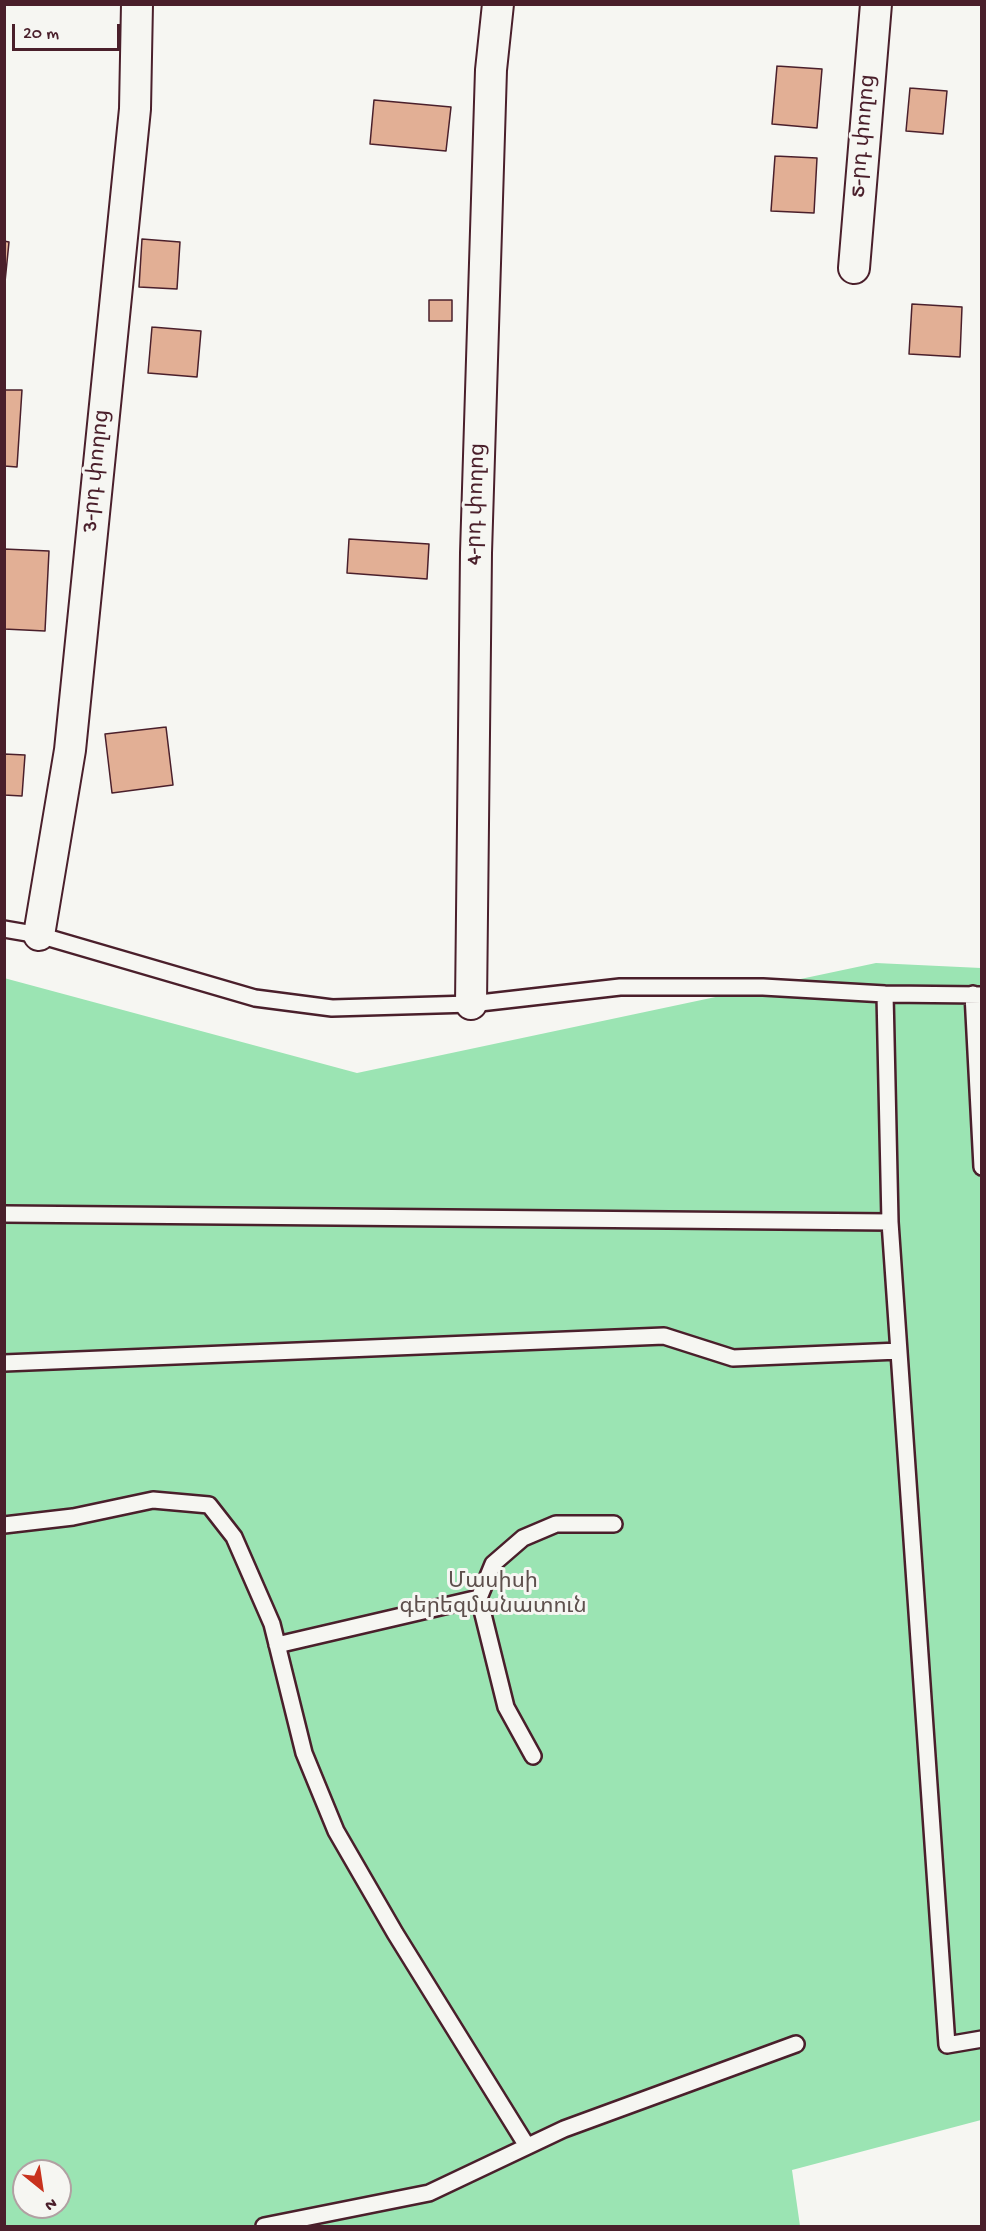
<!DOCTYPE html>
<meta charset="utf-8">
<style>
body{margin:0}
#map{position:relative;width:986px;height:2231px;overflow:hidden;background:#f6f6f2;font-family:"Gochi Hand",sans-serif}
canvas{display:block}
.frame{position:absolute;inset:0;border:6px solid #4a1f2b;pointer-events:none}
.north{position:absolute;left:12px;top:2159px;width:60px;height:60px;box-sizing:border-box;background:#f6f6f2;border:2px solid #b1a0a2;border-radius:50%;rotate:150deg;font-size:16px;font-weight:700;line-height:24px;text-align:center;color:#4a1f2b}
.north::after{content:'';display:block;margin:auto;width:21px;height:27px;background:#c8321e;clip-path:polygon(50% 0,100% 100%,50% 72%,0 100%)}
.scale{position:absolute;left:12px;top:24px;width:108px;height:27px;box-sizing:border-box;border:3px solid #4a1f2b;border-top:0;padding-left:8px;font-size:18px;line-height:21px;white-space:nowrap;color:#4a1f2b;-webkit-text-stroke:4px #f6f6f2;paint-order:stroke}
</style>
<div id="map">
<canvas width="986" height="2231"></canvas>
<div class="frame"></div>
<div class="north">N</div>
<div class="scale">20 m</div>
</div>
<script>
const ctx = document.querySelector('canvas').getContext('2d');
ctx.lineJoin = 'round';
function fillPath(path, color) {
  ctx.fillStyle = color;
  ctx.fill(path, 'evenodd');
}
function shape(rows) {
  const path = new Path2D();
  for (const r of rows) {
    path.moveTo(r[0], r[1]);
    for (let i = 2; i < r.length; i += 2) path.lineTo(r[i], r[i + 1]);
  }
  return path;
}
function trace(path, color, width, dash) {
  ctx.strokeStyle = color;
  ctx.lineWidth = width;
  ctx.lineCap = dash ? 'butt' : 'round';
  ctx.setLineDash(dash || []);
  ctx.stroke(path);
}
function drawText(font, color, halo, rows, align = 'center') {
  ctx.font = font + ' "Gochi Hand","Noto Sans Armenian",sans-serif';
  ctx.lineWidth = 6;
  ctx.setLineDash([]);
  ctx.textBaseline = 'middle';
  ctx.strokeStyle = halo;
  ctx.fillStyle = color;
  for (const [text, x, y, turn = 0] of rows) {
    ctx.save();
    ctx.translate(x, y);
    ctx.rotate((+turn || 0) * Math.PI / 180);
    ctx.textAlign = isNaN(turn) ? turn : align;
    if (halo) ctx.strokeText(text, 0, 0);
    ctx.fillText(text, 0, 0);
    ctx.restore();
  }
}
const green = shape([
 [876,963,981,968,981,2120,792,2170,800,2226,5,2226,4,978,357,1073],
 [24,2171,60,2171,60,2207,24,2207]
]);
const building = shape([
 [777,66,822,69,817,128,772,124,777,66],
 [910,88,947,91,943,134,906,131,910,88],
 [374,100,451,107,446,151,370,144,374,100],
 [775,156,817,158,814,213,771,211,775,156],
 [142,239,180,242,177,289,139,287,142,239],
 [4,241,9,242,4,292,4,241],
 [429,300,452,300,452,321,429,321,429,300],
 [912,304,962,307,960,357,909,354,912,304],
 [152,327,201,331,197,377,148,373,152,327],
 [4,390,22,390,17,467,4,466,4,390],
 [349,539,429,544,427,579,347,573,349,539],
 [4,549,49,551,45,631,4,629,4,549],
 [166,727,173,785,112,793,105,734,166,727],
 [4,754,25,755,22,796,4,795,4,754]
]);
const service = shape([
 [4,929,39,935,255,998,332,1008,471,1004,620,987,763,987,885,994,982,995],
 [885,994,890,1222,947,2045,982,2039],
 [973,994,982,1167],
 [4,1214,890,1222],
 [4,1363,664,1336,733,1358,899,1351],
 [4,1525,73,1517,153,1500,209,1505,234,1537,272,1624,304,1753,336,1831,395,1933,527,2146],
 [479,1598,493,1564,523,1538,556,1524,614,1524],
 [277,1645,479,1598,506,1707,533,1756],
 [264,2226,429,2193,564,2129,796,2044]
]);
const minor = shape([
 [854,268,876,4],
 [39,935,70,750,135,109,137,4],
 [471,1004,476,553,491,70,498,4]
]);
const streetNames = [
 ["5-րդ փողոց",865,136,-85],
 ["3-րդ փողոց",98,471,-84],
 ["4-րդ փողոց",478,504,-88]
];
const parkNames = [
 ["Մասիսի",493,1584],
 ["գերեզմանատուն",493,1609]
];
fillPath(green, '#9be4b3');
fillPath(building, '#e2af95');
trace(building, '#4a1f2b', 1.5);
trace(service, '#4a1f2b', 20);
trace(minor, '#4a1f2b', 34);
trace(service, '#f6f6f2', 15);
trace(minor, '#f6f6f2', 30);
drawText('22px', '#4a1f2b', '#f6f6f2', streetNames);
drawText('22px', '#5e504d', '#f6f6f2', parkNames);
</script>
